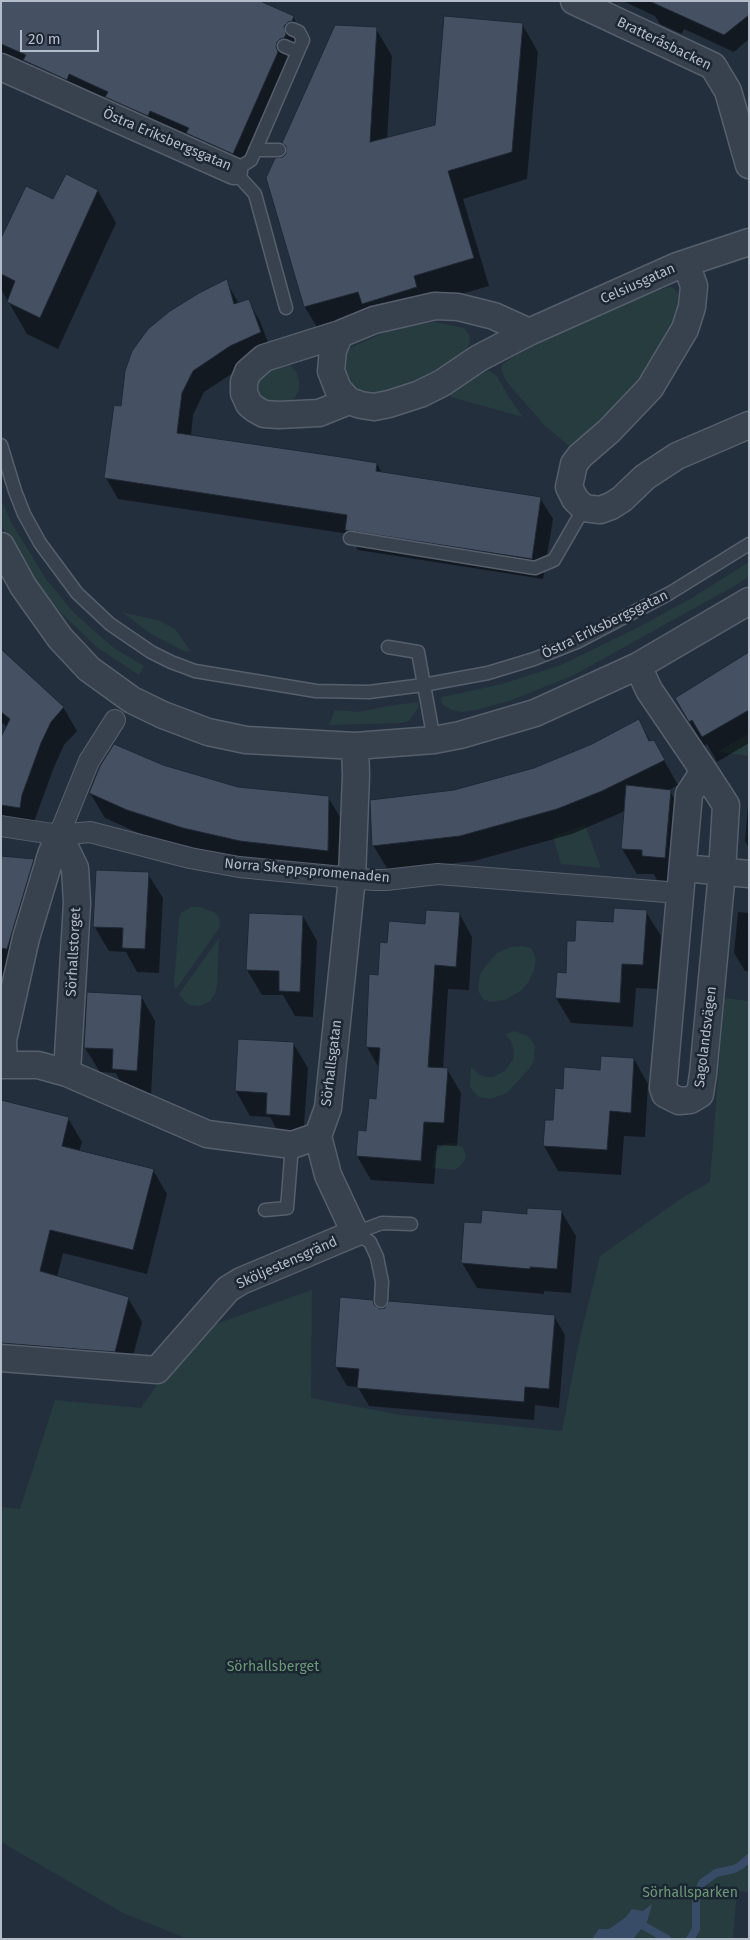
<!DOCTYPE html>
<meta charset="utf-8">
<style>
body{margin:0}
#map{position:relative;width:750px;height:1940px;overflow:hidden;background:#242f3e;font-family:"Fira Sans",sans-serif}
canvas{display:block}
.frame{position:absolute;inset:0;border:2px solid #b4bcc9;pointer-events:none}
.scale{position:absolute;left:20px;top:30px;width:79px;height:22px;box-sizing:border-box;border:2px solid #b4bcc9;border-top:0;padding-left:6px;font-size:15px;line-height:18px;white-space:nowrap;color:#b4bcc9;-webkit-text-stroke:4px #1d2633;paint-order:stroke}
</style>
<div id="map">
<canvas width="750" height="1940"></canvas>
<div class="frame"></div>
<div class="scale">20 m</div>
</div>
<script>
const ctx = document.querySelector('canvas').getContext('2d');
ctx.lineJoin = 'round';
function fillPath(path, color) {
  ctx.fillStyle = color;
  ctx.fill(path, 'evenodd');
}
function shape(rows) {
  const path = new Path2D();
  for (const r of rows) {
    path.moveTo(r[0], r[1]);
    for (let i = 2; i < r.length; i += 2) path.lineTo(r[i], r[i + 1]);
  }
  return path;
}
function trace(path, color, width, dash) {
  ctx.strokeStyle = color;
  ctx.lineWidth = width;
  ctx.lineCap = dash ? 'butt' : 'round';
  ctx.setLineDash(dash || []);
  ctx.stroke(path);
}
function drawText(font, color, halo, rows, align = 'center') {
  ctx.font = font + ' "Fira Sans",sans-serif';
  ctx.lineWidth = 5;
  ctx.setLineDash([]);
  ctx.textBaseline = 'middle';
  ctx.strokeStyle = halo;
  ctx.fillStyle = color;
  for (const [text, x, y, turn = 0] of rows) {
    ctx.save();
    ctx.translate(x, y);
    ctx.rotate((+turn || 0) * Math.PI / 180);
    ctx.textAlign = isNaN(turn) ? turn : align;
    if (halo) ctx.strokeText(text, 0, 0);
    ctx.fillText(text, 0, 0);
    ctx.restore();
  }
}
const green = shape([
 [670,287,675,289,678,294,681,306,661,362,574,450,545,426,506,381,501,369,503,364,516,355,573,323,617,302],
 [435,322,464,328,469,334,470,341,466,352,394,393,381,394,359,390,344,376,342,365,348,349,394,328],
 [283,363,291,366,297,373,299,381,299,390,295,397,289,403,272,405,259,396,256,387,260,371],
 [488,370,497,376,508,396,523,417,451,397,449,394,450,392],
 [1,499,11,522,46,579,74,613,114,648,144,666,139,675,98,648,60,612,26,568,8,539,1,524],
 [749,562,749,576,738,584,574,675,509,701,475,710,462,712,452,710,443,705,441,701,442,697,447,696,502,684,561,665,639,627,690,599],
 [122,612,160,621,175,629,191,652,184,651,151,634],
 [418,702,418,708,409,721,400,723,329,725,335,710,359,712,387,706],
 [749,733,749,756,717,752],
 [585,825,601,868,561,864,553,836],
 [191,907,200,907,214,912,219,917,220,927,176,989,174,985,179,919,181,913],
 [219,938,217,986,215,993,210,1001,205,1004,199,1006,190,1005,185,1002,179,994],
 [521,946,531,948,536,959,534,970,529,981,522,990,505,1000,490,1002,483,999,478,991,480,975,484,968,497,953,511,947],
 [724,998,749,1001,749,1892,737,1891,733,1939,188,1939,123,1913,1,1842,1,1507,20,1509,55,1400,141,1408,193,1332,312,1290,311,1398,401,1415,562,1431,578,1346,600,1256,685,1196,710,1182],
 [515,1031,529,1037,535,1046,534,1060,530,1068,507,1093,490,1099,479,1097,473,1091,470,1086,471,1067,480,1075,486,1077,493,1077,505,1071,513,1059,514,1050,511,1041,505,1034],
 [446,1143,455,1143,463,1148,466,1155,465,1160,458,1168,454,1170,432,1168,435,1151]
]);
const water = shape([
 [652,1904,647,1922,633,1939,592,1939,599,1929,609,1929,626,1917,632,1909,643,1911]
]);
const shadow = shape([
 [1,1,293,17,304,36,244,172,1,57],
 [623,1,749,1,749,39,734,52,684,29,682,34,660,24,655,16],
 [522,24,538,52,527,179,463,199,489,286,321,334,305,307,267,178,287,154,287,150,283,143,376,29,392,56,387,139,436,126],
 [98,191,116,223,58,349,27,334,1,289,1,241,54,201],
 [226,281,239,304,248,301,260,321,272,353,242,367,204,392,193,415,191,436,377,464,382,473,540,498,553,519,543,579,358,550,349,534,118,499,106,478,122,407],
 [1,649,63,707,77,731,64,745,54,767,35,819,33,831,1,827,1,740,7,727,1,722],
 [749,653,749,743,717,762,707,744,704,746,676,699],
 [639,721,651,742,653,741,678,785,669,790,685,816,679,882,657,880,654,874,637,874,622,849,625,811,572,834,474,861,388,870,373,845,454,791,534,769,592,745],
 [163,766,238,788,328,797,343,822,341,876,198,853,143,835,105,818,90,793],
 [748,804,749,804,749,848,745,841],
 [1,857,33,860,46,883,1,1038],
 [148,874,163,898,159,973,137,972,126,952,109,951,94,926],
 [646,912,661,936,657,989,636,988,633,1027,571,1023,556,998,558,974,567,974,576,942],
 [738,912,749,913,749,971,745,971,734,953],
 [459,913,472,937,469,990,448,989,443,1069,447,1069,461,1093,457,1146,437,1145,434,1184,371,1180,357,1156,367,1132,377,1100,379,1068,367,1047,370,975,379,976,389,944,426,925],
 [303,916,317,941,313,1017,295,1016,283,995,262,995,247,970],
 [141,996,155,1021,151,1095,127,1094,116,1073,100,1072,85,1048],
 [293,1043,308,1068,303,1140,282,1139,270,1117,250,1116,236,1091],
 [634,1059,648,1084,645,1137,624,1136,621,1175,558,1171,544,1146,554,1122,564,1090,602,1071],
 [1,1101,68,1118,82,1142,79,1152,153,1170,167,1194,147,1274,63,1253,57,1277,128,1298,142,1322,128,1375,9,1368,5,1372,1,1371],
 [561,1211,576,1236,571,1293,544,1291,544,1294,477,1288,462,1263,466,1223,482,1224,528,1215],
 [372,1301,380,1310,554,1316,565,1335,559,1408,535,1405,534,1420,369,1406,358,1387,347,1386,336,1367]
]);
const stream = shape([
 [644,1926,667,1939],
 [690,1939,696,1929,696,1901,698,1892,702,1883,716,1873,734,1869,740,1866,749,1858]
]);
const building = shape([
 [1,1,260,1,294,16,292,21,288,22,284,26,286,34,284,38,280,39,277,42,276,47,278,52,233,154,186,133,189,128,150,111,148,116,105,97,108,92,69,74,67,80,23,60,26,55,1,44,1,1],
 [649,1,749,1,749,15,724,35,649,1],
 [444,16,523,23,512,152,448,171,474,258,414,276,417,287,362,304,358,292,304,307,266,178,275,158,283,157,286,154,286,146,282,143,335,25,377,27,370,142,435,125,444,16],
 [66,174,98,190,40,318,7,302,15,281,1,274,1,238,26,186,53,199,66,174],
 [227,279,234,304,249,299,261,332,230,346,193,371,182,393,177,433,341,457,377,463,376,471,541,497,532,559,345,530,347,515,104,478,114,405,121,406,125,371,132,351,148,329,170,311,199,293,227,279],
 [1,649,64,707,51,722,41,743,22,795,20,808,1,805,1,737,10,719,1,712,1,649],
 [749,652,749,710,702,737,692,720,689,722,675,698,749,652],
 [639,719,649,741,654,740,665,760,602,791,557,809,460,836,372,846,370,800,454,790,534,768,592,744,639,719],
 [114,744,163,765,238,787,329,796,328,851,240,841,183,828,127,810,89,793,100,766,114,744],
 [626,785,671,790,665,858,642,856,642,850,621,849,626,785],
 [1,856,34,859,7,949,1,948,1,856],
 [96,870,149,872,145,949,122,948,123,928,93,927,96,870],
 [614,908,647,910,643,965,622,964,620,1003,555,998,557,972,566,973,567,941,575,941,576,920,613,922,614,908],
 [426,910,460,912,456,967,435,965,428,1067,448,1068,444,1123,424,1122,421,1161,356,1156,358,1130,366,1131,369,1098,376,1099,380,1048,366,1047,369,974,378,975,380,942,387,943,389,921,425,924,426,910],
 [249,913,303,915,300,992,279,991,279,971,246,970,249,913],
 [87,992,142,995,137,1071,112,1069,113,1049,84,1048,87,992],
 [238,1039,294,1042,290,1116,266,1114,267,1093,235,1091,238,1039],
 [601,1056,634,1058,631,1113,610,1111,607,1150,543,1146,545,1120,553,1120,555,1088,563,1089,564,1067,600,1070,601,1056],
 [1,1100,69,1117,62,1146,154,1169,133,1250,50,1230,40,1271,129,1297,115,1352,1,1343,1,1100],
 [527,1208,562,1210,557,1269,530,1267,530,1269,461,1263,464,1222,481,1223,482,1210,527,1214,527,1208],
 [340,1297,373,1300,374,1305,380,1309,385,1308,389,1301,555,1315,549,1389,525,1387,524,1402,357,1388,359,1369,335,1367,340,1297]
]);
const service = shape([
 [284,46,298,52],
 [255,150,279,150],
 [286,308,255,194,234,171,251,160,303,40,299,32,292,29],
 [1,445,15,491,24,514,40,543,77,593,110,624,151,652,171,662,195,671,316,691,369,692,423,685,488,673,534,659,577,642,670,593,749,544],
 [350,538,535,568,554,560,584,508],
 [388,647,418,652,434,740],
 [265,1210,287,1208,292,1145],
 [355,1233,370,1242,377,1257,382,1282,381,1301],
 [355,1233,382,1223,411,1224]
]);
const pedestrian = shape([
 [1,826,59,835,90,832,190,858,239,867,374,880,386,880,438,874,679,893],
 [59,835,89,761,115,720]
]);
const minor = shape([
 [574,1,713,66,728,91,749,165],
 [1,67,234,171],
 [686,263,694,286,692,307,685,329,650,388,609,431,580,456,574,464,569,487,575,499,584,508,600,510,611,506,622,499,645,477,677,456,749,425],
 [529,332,494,316,458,307,435,306,374,320,340,334,264,358,248,372,244,382,244,393,249,404,255,409,264,414,279,415,319,413,349,401,361,405,374,407,389,404,420,394,442,383,479,358,529,332,677,266,749,242],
 [340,334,333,350,331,371,338,389,349,401],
 [1,546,23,586,60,638,89,669,132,700,163,715,208,732,246,740,355,746,434,740,460,735,535,713,638,666,749,601],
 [638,666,649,690,704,771,689,794,663,1088,665,1094,679,1101,690,1100,700,1094,703,1074,722,872,726,805,704,771],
 [59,835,75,868,77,903,67,1073],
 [683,868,749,874],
 [4,1064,3,1040,26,938,51,855,59,835],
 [1,1065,38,1065,67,1073,207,1134,292,1145,318,1136],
 [318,1136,328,1108,352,878,356,775,355,746],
 [1,1358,157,1370,228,1289,241,1281,355,1233,328,1175,318,1136]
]);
const streetNames = [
 ["Bratteråsbacken",664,44,26],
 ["Östra Eriksbergsgatan",167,140,23],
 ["Celsiusgatan",638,284,-24],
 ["Östra Eriksbergsgatan",605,625,-26],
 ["Norra Skeppspromenaden",307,871,5],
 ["Sörhallstorget",74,952,-87],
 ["Sagolandsvägen",706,1037,-83],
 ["Sörhallsgatan",332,1063,-83],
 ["Sköljestensgränd",287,1263,-24]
];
const parkNames = [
 ["Sörhallsberget",273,1667],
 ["Sörhallsparken",690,1893]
];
fillPath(green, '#263c3f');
fillPath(water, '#394c67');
fillPath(shadow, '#0007');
trace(stream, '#394c67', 8);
fillPath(building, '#455162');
trace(building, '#1f2835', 1);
trace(service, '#565f6c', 15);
trace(pedestrian, '#565f6c', 22);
trace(minor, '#565f6c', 29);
trace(service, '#38414e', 12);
trace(pedestrian, '#38414e', 20);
trace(minor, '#38414e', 26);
drawText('14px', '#b4bcc9', '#1d2633', streetNames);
drawText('14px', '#6b9a76', '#1d2633', parkNames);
</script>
